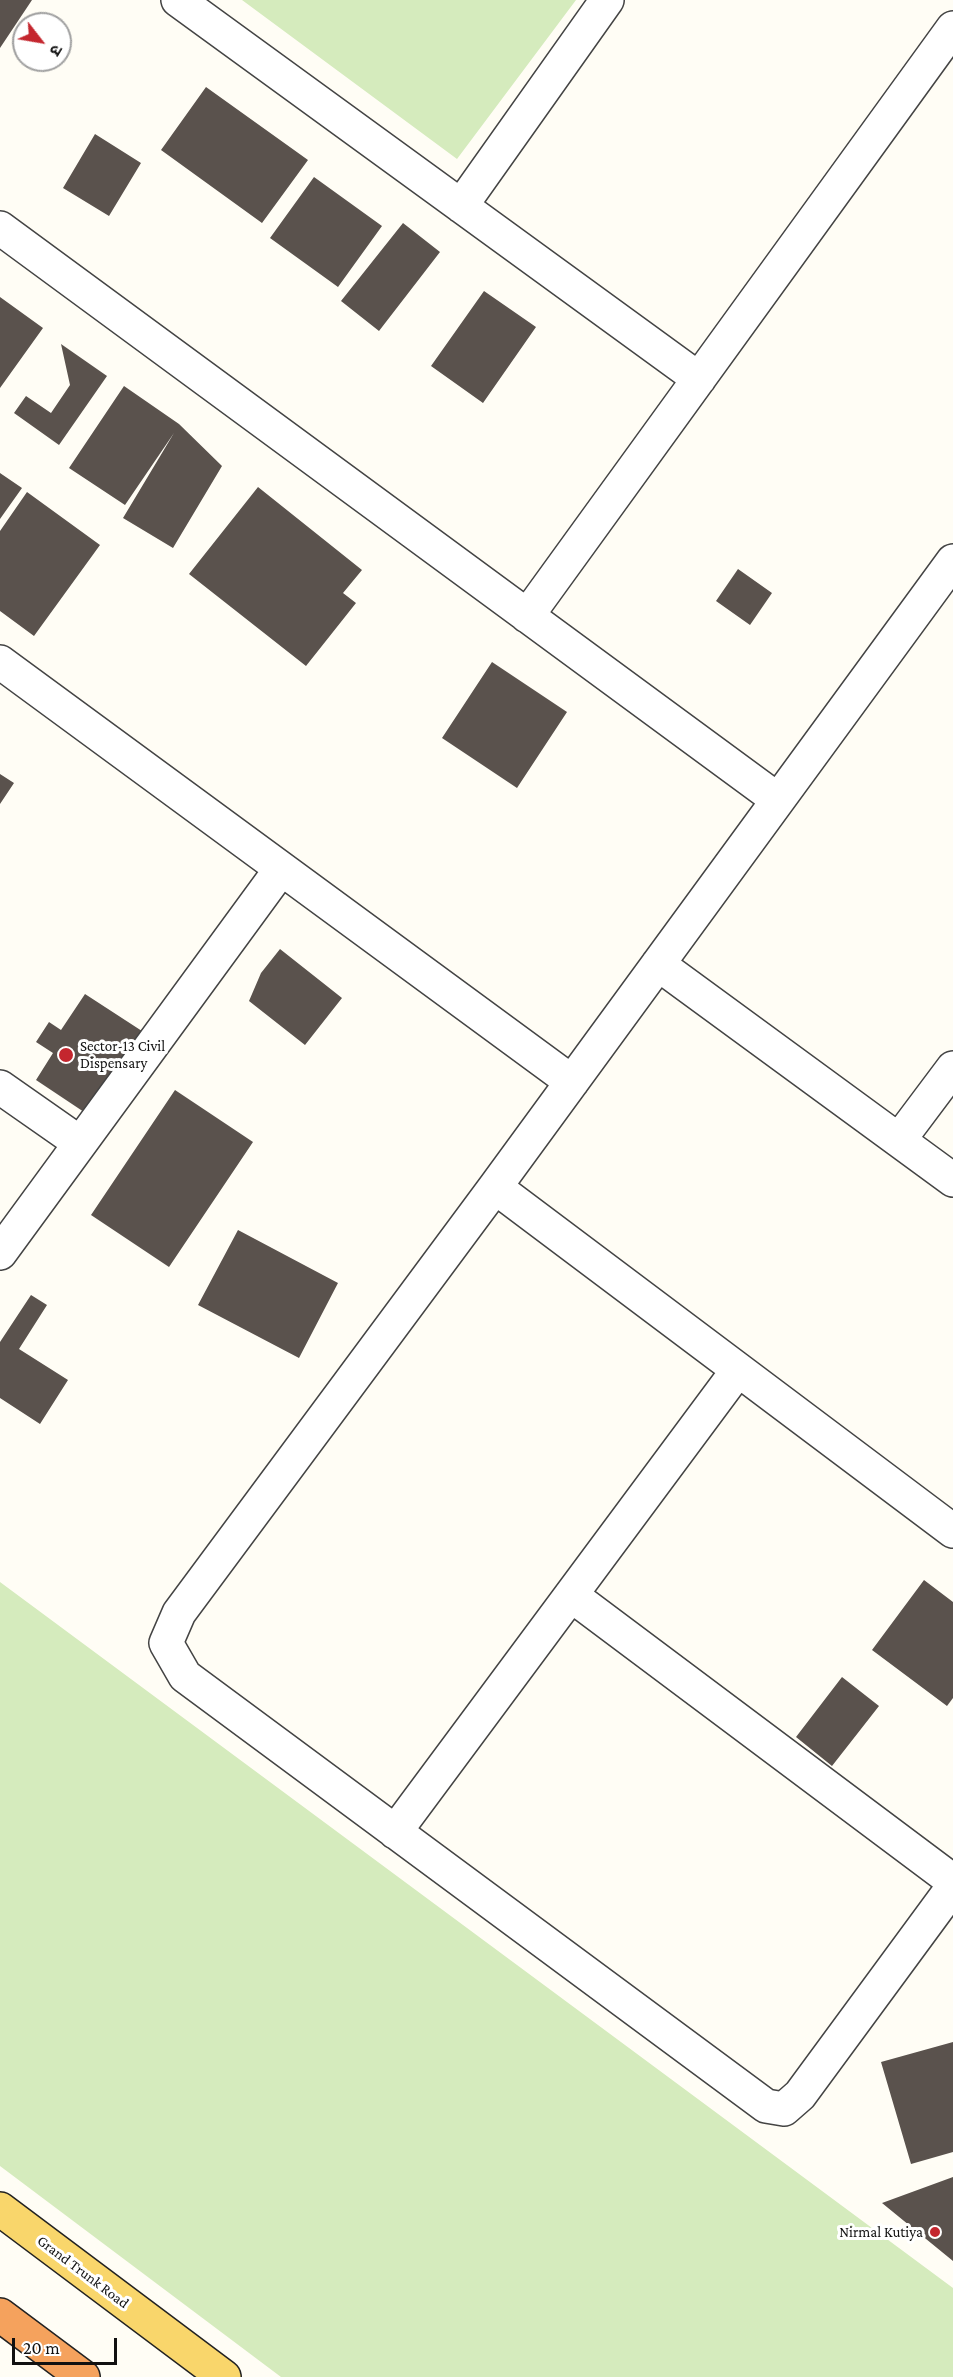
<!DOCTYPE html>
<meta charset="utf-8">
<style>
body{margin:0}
#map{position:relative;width:953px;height:2377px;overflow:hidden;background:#fffdf5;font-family:"Crimson Pro","Noto Sans Devanagari",serif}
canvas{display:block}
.north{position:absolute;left:12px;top:12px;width:60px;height:60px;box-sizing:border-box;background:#fff;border:2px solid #a0a0a0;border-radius:50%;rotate:121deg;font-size:16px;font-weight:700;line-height:24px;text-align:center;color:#111}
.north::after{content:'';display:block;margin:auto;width:21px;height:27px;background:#c4262e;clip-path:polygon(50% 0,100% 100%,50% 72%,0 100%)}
.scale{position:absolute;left:12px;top:2338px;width:105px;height:27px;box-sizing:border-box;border:3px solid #111;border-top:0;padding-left:8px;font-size:18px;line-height:21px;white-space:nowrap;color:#111;-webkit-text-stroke:4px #fff;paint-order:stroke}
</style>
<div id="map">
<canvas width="953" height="2377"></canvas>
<div class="north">उ</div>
<div class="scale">20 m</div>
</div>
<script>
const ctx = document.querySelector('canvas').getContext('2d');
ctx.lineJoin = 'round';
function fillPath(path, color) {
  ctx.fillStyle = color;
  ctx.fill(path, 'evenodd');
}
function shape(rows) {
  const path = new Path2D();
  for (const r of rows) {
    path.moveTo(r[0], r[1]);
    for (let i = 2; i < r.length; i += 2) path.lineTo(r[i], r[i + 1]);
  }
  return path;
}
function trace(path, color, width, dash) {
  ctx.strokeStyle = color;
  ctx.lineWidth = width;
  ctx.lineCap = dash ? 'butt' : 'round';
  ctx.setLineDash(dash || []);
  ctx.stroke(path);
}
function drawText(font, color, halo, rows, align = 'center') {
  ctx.font = font + ' "Crimson Pro",serif';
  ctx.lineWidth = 6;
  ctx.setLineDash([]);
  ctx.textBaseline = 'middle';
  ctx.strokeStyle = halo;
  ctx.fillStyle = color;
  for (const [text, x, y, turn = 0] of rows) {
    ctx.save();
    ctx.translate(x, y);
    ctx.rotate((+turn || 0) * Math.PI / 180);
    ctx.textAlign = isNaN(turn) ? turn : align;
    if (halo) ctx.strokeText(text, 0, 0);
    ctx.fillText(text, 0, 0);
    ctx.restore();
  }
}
const green = shape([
 [242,0,576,0,457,159],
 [0,1582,953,2288,953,2377,281,2377,0,2166]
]);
const building = shape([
 [0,0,32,0,0,48],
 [206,87,308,160,262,223,161,150],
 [95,134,141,163,109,216,63,188],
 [314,177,382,226,338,287,270,238],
 [403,223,440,252,379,331,341,301],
 [484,291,536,327,483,403,431,366],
 [0,297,43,328,0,388],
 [61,344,107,376,59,445,14,413,26,396,51,413,70,385],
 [124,386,179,424,222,466,173,548,123,518,174,433,125,505,69,468],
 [0,473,22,488,0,519],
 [258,487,362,570,343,593,356,603,306,666,189,574],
 [27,492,100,545,34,636,0,611,0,531],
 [738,569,772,593,750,625,716,601],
 [492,662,567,712,517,788,442,738],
 [0,774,14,783,0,804],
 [280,949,342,998,305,1045,249,1001,261,973],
 [85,994,145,1033,90,1116,36,1080,53,1053,36,1042,49,1022,61,1030],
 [175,1090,253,1142,169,1267,91,1215],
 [238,1230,338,1283,299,1358,198,1305],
 [31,1295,47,1305,19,1349,68,1380,40,1424,0,1398,0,1342],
 [924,1580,953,1602,953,1698,947,1706,872,1650],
 [842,1677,879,1706,832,1766,796,1737],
 [953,2042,953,2152,911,2164,881,2062],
 [953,2177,953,2261,882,2203]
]);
const minor = shape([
 [178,0,699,379],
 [461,206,607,0],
 [0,228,778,800],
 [953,561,495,1187,179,1613,166,1643,185,1676,766,2106,784,2109,800,2095,953,1887],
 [527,616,953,28],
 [0,662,572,1082],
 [658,964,953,1180],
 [0,1087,80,1143],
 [899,1140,953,1068],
 [495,1187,953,1531],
 [0,1253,281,869],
 [571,1595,953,1881],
 [395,1832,738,1370]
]);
const primary = shape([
 [0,2209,224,2377]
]);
const motorway = shape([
 [0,2315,83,2377]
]);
const markers = [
 [66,1055,8,"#c4262e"],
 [935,2232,6,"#c4262e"]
];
const poiNames = [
 ["Sector-13 Civil",80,1046],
 ["Dispensary",80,1063],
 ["Nirmal Kutiya",923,2232,"right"]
];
const streetNames = [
 ["Grand Trunk Road",83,2272,37]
];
fillPath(green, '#d5ebbd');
fillPath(building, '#5a524d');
trace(minor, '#444', 36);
trace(primary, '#222', 36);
trace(motorway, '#222', 36);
trace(minor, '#fff', 33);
trace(primary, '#f9d66b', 33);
trace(motorway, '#f5a25d', 33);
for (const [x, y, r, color] of markers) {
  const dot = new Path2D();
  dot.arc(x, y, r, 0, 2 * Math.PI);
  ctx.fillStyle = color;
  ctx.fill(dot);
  trace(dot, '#fff', 2);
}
drawText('15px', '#111', '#fff', poiNames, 'left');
drawText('15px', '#111', '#fff', streetNames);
</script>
